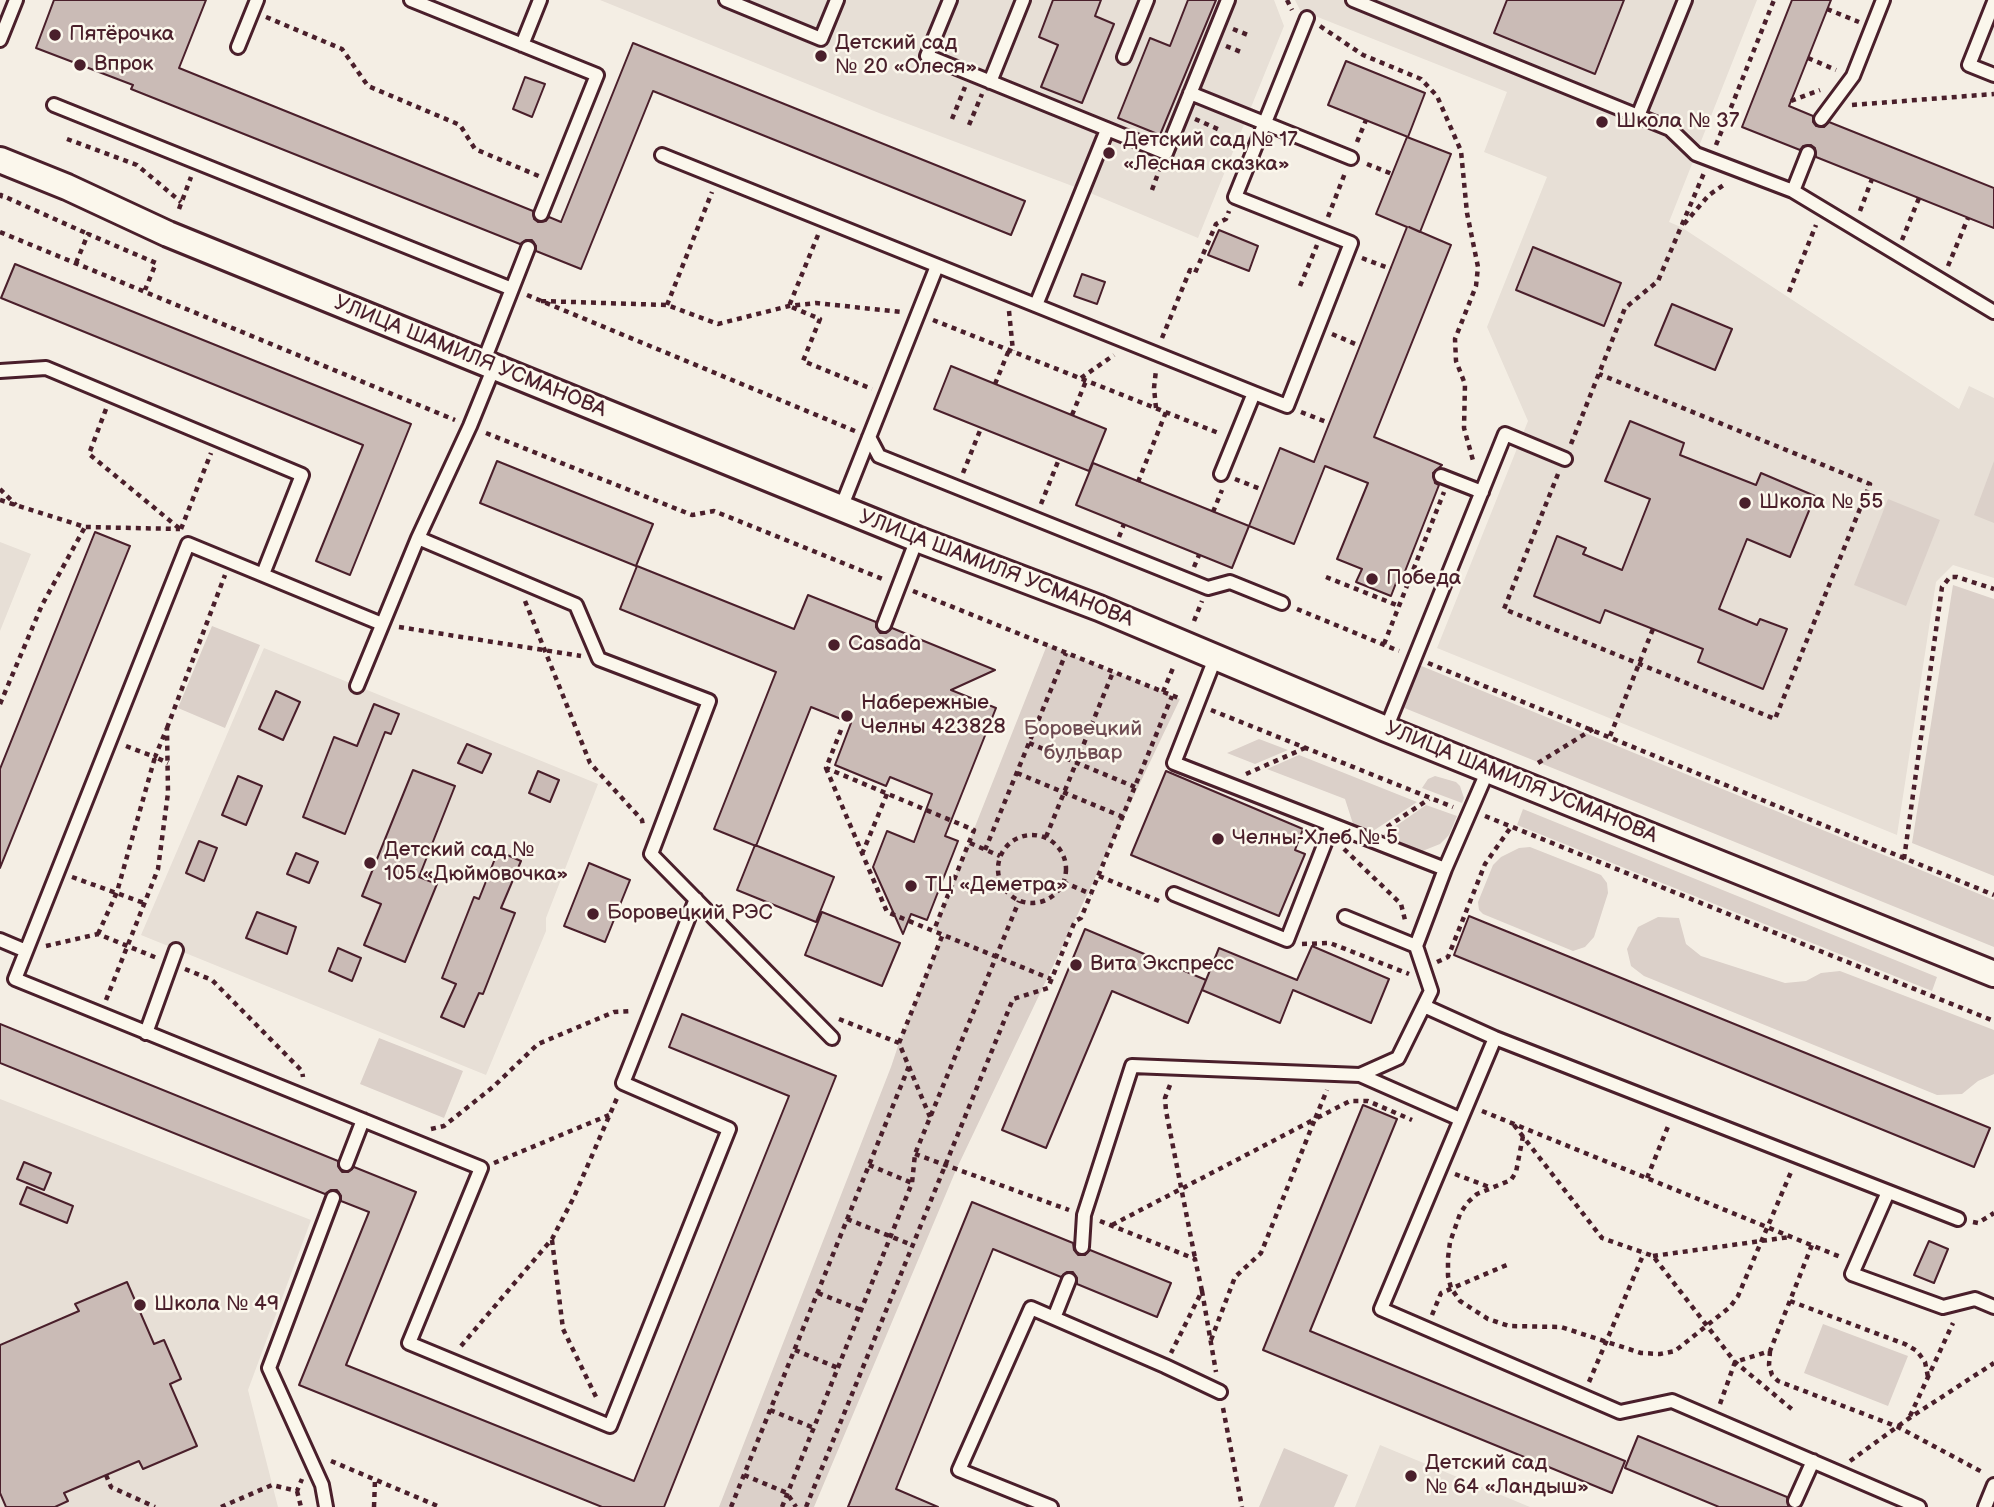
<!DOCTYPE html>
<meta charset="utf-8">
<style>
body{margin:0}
canvas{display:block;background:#f4eee4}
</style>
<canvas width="1994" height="1507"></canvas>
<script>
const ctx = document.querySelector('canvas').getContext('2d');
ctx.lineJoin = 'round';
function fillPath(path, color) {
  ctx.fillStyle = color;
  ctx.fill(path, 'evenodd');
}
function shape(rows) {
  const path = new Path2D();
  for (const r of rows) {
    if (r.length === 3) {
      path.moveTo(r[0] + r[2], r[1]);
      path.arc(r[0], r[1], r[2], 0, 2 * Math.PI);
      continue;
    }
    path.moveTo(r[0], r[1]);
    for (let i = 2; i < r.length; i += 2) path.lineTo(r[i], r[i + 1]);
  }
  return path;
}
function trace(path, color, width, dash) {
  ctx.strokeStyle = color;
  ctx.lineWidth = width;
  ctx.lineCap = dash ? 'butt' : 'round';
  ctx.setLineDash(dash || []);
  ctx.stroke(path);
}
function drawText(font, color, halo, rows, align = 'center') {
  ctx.font = font + ' "Balsamiq Sans",sans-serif';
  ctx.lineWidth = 5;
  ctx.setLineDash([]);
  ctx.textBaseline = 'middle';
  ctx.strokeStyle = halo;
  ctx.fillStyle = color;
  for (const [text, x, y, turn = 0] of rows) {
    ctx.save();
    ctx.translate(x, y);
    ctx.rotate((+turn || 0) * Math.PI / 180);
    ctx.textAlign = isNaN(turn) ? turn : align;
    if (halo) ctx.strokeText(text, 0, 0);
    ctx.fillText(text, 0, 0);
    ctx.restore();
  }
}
const built = shape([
 [600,0,1274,0,1284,26,1198,238,1083,190,879,113],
 [1295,0,1757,0,1669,222,1681,227,1959,409,1969,386,1994,398,1994,578,1953,565,1936,582,1897,835,1437,648,1528,421,1487,327,1547,177,1484,152,1507,92,1300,10],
 [0,542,31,554,0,631],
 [264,648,598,784,546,918,546,931,486,1075,141,935],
 [0,1099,311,1220,248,1390,278,1507,0,1507],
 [1380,1445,1530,1507,1355,1507]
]);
const green = shape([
 [1994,461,1994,523,1974,515],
 [1888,499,1940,520,1906,606,1854,585],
 [1953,585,1994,599,1994,876,1912,843],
 [212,626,260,645,225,728,178,708],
 [1047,645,1180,699,956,1170,814,1507,719,1507,891,1067,899,1043,943,934,934,930],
 [1419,665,1994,900,1994,947,1402,707],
 [1259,739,1288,750,1255,764,1227,753],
 [1299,755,1417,802,1370,833,1354,827,1345,799,1267,769],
 [1435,776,1456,782,1460,786,1464,798,1462,803,1422,788,1428,779],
 [1426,805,1457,816,1449,835,1440,844,1420,852,1380,837],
 [1523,809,1937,977,1932,991,1517,825],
 [1530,847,1601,875,1607,883,1608,893,1594,937,1585,947,1573,951,1483,914,1479,910,1478,902,1493,865,1501,857,1519,848],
 [1658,917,1679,918,1686,944,1701,956,1785,983,1806,981,1821,973,1840,971,1994,1030,1994,1074,1978,1081,1962,1094,1937,1095,1644,976,1631,966,1627,949,1638,927],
 [379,1038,463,1071,444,1118,360,1084],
 [1823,1324,1908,1356,1888,1406,1804,1373],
 [1284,1448,1348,1475,1334,1507,1259,1507]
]);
const building = shape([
 [54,0,206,0,179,68,533,211,534,219,538,222,546,221,549,217,561,222,633,43,1025,201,1011,235,653,91,581,269,536,251,536,246,532,240,526,240,520,244,131,89,133,85,36,48,54,0],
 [1053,0,1101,0,1095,16,1114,24,1082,103,1041,87,1058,45,1039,37,1053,0],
 [1188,0,1216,0,1160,135,1118,118,1150,38,1170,46,1188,0],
 [1507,0,1624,0,1595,74,1494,33,1507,0],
 [1792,0,1831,0,1789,106,1813,116,1813,122,1816,126,1824,127,1829,122,1994,188,1994,228,1816,157,1815,148,1811,145,1803,146,1800,150,1742,127,1792,0],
 [1346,61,1425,93,1408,137,1328,105,1346,61],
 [525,77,545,84,532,117,513,109,525,77],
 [1407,137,1451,154,1420,232,1409,227,1451,245,1374,437,1442,465,1433,473,1435,483,1439,485,1400,584,1396,583,1391,596,1356,582,1362,569,1337,559,1368,483,1325,466,1294,544,1249,526,1232,568,1076,505,1093,463,1249,526,1280,448,1314,462,1407,227,1376,214,1407,137],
 [1219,230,1258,246,1249,271,1208,255,1219,230],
 [1533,247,1621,283,1604,326,1516,290,1533,247],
 [15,264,411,424,350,575,316,561,363,445,1,298,15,264],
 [1082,274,1105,282,1097,304,1074,296,1082,274],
 [1672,304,1732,329,1715,370,1655,345,1672,304],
 [951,366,1106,429,1089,471,934,409,951,366],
 [1630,421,1684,443,1680,455,1756,485,1761,473,1815,496,1790,557,1747,539,1719,609,1757,625,1760,619,1787,629,1763,689,1698,662,1703,649,1653,629,1605,610,1600,623,1534,596,1557,536,1586,548,1583,554,1622,570,1650,499,1605,481,1630,421],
 [497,461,653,524,636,566,480,503,497,461],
 [95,532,130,546,0,868,0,769,95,532],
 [637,566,794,629,808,595,876,622,876,627,880,633,886,633,892,628,995,670,951,690,996,708,945,836,958,841,927,920,911,914,903,934,873,867,887,831,914,842,932,794,890,777,886,786,835,765,851,723,811,707,756,846,714,829,776,672,620,609,637,566],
 [276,691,300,702,283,740,259,729,276,691],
 [374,704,399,714,391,734,385,732,345,834,303,817,334,737,357,746,374,704],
 [467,744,491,754,482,773,458,763,467,744],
 [413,770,455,786,419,877,437,884,405,962,364,945,381,904,362,896,413,770],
 [538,771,559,780,550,802,529,793,538,771],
 [1166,771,1303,829,1295,850,1305,854,1279,916,1131,855,1166,771],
 [238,776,262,786,246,825,222,815,238,776],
 [199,841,217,848,204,881,186,873,199,841],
 [755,845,834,877,816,922,737,890,755,845],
 [498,851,521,861,501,908,515,913,483,994,479,993,464,1027,441,1017,456,984,442,978,474,897,479,899,498,851],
 [296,853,318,862,309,883,287,874,296,853],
 [589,863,630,880,605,942,564,926,589,863],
 [257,912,296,927,287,954,246,938,257,912],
 [822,912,900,943,882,986,805,955,822,912],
 [1469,916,1990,1128,1974,1167,1454,955,1469,916],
 [1085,929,1206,980,1188,1023,1112,991,1046,1148,1002,1130,1085,929],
 [1312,946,1389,979,1371,1023,1293,990,1280,1023,1202,990,1219,948,1297,980,1312,946],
 [338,948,361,958,352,981,329,971,338,948],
 [682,1014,836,1076,664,1507,602,1507,299,1385,369,1212,341,1201,341,1196,337,1190,331,1190,325,1194,0,1063,0,1024,338,1161,338,1166,342,1172,348,1172,354,1167,416,1192,346,1365,634,1481,789,1096,669,1047,682,1014],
 [1363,1105,1397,1119,1310,1331,1625,1461,1612,1493,1263,1350,1363,1105],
 [24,1162,51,1173,44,1190,17,1179,24,1162],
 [27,1187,73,1206,67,1223,20,1204,27,1187],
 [972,1202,1073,1243,1074,1250,1078,1255,1085,1255,1090,1250,1171,1283,1157,1317,1077,1284,1077,1278,1073,1272,1067,1272,1061,1277,993,1249,896,1489,938,1507,848,1507,972,1202],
 [1929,1241,1948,1249,1934,1283,1914,1275,1929,1241],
 [127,1282,154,1344,164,1340,181,1379,170,1384,197,1446,143,1469,139,1461,64,1493,68,1501,55,1507,6,1507,0,1493,0,1345,79,1311,75,1304,127,1282],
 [1638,1436,1787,1497,1789,1507,1719,1507,1625,1468,1638,1436]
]);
const path = shape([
 [1287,0,1292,10],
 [1827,9,1859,22],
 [266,17,342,49,368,86,460,125,475,149,541,177],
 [1320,26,1363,55,1421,79,1437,96,1461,151,1467,213,1478,267,1476,286,1455,339,1456,361,1465,384,1464,428,1474,464],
 [1233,29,1248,35],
 [1226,46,1241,52],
 [1808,58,1836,70],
 [1791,101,1820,90],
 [1852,105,1994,94],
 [952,119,965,87],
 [1195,119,1220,130],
 [969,125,982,94],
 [67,139,137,165,181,202],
 [1357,142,1366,120],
 [1716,145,1774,0],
 [1367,164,1392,174],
 [1152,190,1160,168],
 [0,198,1,195,88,234],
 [179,209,191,177],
 [1860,211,1872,179],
 [1328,217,1345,173],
 [1684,224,1709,195,1725,184],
 [0,232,455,420],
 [818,235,789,306,820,319,803,361,872,389],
 [1902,240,1919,198],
 [1362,258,1391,269],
 [76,263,88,234,156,263,145,290],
 [1948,266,1968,218],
 [1300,286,1317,245],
 [1789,292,1816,225],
 [527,295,855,431],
 [541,301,667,305,718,324,789,306,816,303,901,312],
 [667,305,712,192],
 [1009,311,1013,351],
 [933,320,1221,434],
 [1332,334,1360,346],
 [1162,338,1190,270,1195,273,1216,224,1226,219,1229,211],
 [1081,378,1114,355],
 [995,384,1009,350],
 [1156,408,1154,388,1156,370],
 [106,409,89,454,180,529],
 [1301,412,1329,423],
 [1072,415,1086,381],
 [486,433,692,515,714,511,885,580],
 [1571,444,1625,308,1658,281,1704,173],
 [963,473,981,428],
 [1558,474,1504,609,1775,719,1870,484,1599,374],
 [1235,479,1263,490],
 [1138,482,1166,412],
 [0,489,16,505],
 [0,500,85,527,180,529],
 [1041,504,1059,459],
 [1213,512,1222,490],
 [181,529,211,453],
 [1119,537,1124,524],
 [1194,567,1199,555],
 [1326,577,1399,606],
 [913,591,1181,699],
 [525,601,590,763,642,820,643,826],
 [1297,609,1399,651],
 [1194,621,1202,601],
 [399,627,581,656],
 [1384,644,1444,492],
 [1428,663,1994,895],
 [1163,692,1173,668],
 [0,704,42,605,85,527],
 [1211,710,1453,807],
 [167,728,225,575],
 [841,730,826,768,974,830,934,930],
 [1610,736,1653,629],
 [1029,743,1135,787],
 [1538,763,1593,729],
 [826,768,887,912,1051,979],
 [1017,773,1123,817],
 [1246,774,1305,748],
 [1485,816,1994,1021],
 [1387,827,1429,799],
 [1032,869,34],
 [1046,837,1113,672],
 [970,843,1000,856],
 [1344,849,1401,904,1406,924],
 [985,850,1066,653],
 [862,854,887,794],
 [1904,859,1942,587,1950,577,1957,577,1994,589],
 [1099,876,1159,901],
 [72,877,144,903],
 [1063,882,1091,894],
 [98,934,117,892,155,757,168,763],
 [1302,944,1330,943,1409,974],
 [46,946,98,934,157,958],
 [1437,962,1448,957,1485,864,1511,827],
 [185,969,212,980,302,1071,303,1077],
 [106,1000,158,869,168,793,167,728,155,757,126,746],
 [839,1019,899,1043,930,1117],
 [899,1043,943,934],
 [1170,1085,1165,1098,1166,1111,1195,1258],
 [1482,1111,1843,1258],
 [1514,1125,1602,1238,1653,1256,1735,1362,1794,1411],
 [431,1129,444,1126,493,1087,538,1044,614,1012,633,1011],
 [1523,1136,1516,1172,1511,1180,1477,1194,1467,1203,1460,1214,1450,1242,1448,1258,1448,1276,1451,1288,1460,1301,1488,1319,1509,1326,1561,1327,1641,1353,1660,1354,1675,1351,1730,1307,1738,1296,1791,1172],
 [915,1154,1069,1210],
 [494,1163,609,1115],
 [869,1165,912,1183],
 [1455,1174,1489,1187],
 [1647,1178,1669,1124],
 [847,1219,912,1245],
 [1100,1221,1195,1259,1202,1291,1171,1353],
 [1973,1222,1978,1223,1994,1213],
 [1112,1225,1315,1119,1327,1090],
 [552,1240,563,1329,598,1401],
 [1653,1256,1790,1237],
 [1202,1291,1216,1372],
 [818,1293,861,1310],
 [1790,1301,1905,1344,1917,1351,1925,1362,1928,1377],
 [1432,1315,1441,1293,1509,1264],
 [1211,1340,1235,1277,1261,1253,1315,1119,1350,1101,1368,1101,1412,1120],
 [461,1346,552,1239,574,1197,617,1098],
 [795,1350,838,1368],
 [1770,1351,1769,1365,1772,1375,1778,1381,1898,1427,1984,1473],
 [1589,1382,1644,1253],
 [1720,1404,1735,1362,1770,1351,1812,1245],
 [1223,1408,1242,1507],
 [770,1410,814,1428],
 [1910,1416,1953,1323],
 [331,1461,440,1507],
 [1850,1461,1908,1419,1994,1363],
 [106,1475,111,1487,155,1507],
 [744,1475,787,1493,796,1507],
 [297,1491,301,1507],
 [221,1507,272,1485,297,1491,302,1479],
 [374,1507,375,1480],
 [731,1507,909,1066],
 [782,1507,912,1183,915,1154,1019,901],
 [806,1507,1013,999,1048,988,1075,921,1081,918,1172,696]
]);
const service = shape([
 [411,0,597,75,541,214],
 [726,0,821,39,837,0],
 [950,0,927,56,1166,153,1228,0],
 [1353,0,1670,129,1696,154,1793,191,1994,312],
 [1994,2,1969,65,1994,75],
 [0,40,16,0],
 [522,45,540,0],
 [238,47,257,0],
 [1124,57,1147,0],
 [990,82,1023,0],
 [1190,93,1351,158],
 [54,105,512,289],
 [1638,116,1685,0],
 [1821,119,1853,76,1883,0],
 [662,155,1254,393],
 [1793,191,1808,153],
 [1036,305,1107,130],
 [483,363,528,248],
 [494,367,470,426,418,538,576,605,599,659,709,701,651,854,832,1038],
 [0,371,46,368,302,475,263,574],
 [869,437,879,456,1208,588,1230,582,1282,603],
 [1221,474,1254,393,1287,406,1351,243,1235,197,1307,18],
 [1441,476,1482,492],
 [841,508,937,266],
 [382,624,188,544,15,979,481,1168,409,1343,610,1426,729,1129,623,1083,696,899],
 [884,625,917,539],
 [1216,656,1174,763,1445,869],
 [357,686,418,538],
 [1386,729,1505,434,1565,459],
 [1174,894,1287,940,1332,825],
 [1345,917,1416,946],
 [0,940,26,951],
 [1424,1006,1495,1038,1958,1219],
 [146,1033,176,950],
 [1495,1038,1381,1309,1620,1412,1672,1401,1919,1507],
 [1360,1075,1460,1119],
 [346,1164,363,1120],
 [1888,1192,1852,1274,1943,1307,1975,1299,1994,1307],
 [1082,1247,1084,1215,1132,1066,1360,1075,1398,1058,1431,991,1416,946,1445,869,1488,770],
 [1054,1318,1069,1280],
 [1795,1501,1813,1461],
 [326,1507,322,1485,269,1368,333,1198],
 [1051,1507,959,1470,1031,1308,1165,1366,1220,1392],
 [1985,1507,1994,1485]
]);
const minor = shape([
 [0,160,67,187,168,234,917,539,1099,608,1386,729,1994,974]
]);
const markers = [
 [55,35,7,"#4a1f2b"],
 [821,56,7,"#4a1f2b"],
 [80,65,7,"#4a1f2b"],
 [1602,122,7,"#4a1f2b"],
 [1109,153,7,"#4a1f2b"],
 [1745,503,7,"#4a1f2b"],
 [1372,579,7,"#4a1f2b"],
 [834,645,7,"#4a1f2b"],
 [847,716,7,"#4a1f2b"],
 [1218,839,7,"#4a1f2b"],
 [370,863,7,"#4a1f2b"],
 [911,886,7,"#4a1f2b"],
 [593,914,7,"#4a1f2b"],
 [1076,965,7,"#4a1f2b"],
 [140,1305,7,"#4a1f2b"],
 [1411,1476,7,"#4a1f2b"]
];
const poiNames = [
 ["Пятёрочка",69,35],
 ["Детский сад",835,44],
 ["№ 20 «Олеся»",835,68],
 ["Впрок",94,65],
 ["Школа № 37",1616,122],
 ["Детский сад № 17",1123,141],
 ["«Лесная сказка»",1123,165],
 ["Школа № 55",1759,503],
 ["Победа",1386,579],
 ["Casada",848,645],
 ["Набережные",861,704],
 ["Челны 423828",861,728],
 ["Челны-Хлеб № 5",1232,839],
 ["Детский сад №",384,851],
 ["105 «Дюймовочка»",384,875],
 ["ТЦ «Деметра»",925,886],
 ["Боровецкий РЭС",607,914],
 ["Вита Экспресс",1090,965],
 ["Школа № 49",154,1305],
 ["Детский сад",1425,1464],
 ["№ 64 «Ландыш»",1425,1488]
];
const streetNames = [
 ["УЛИЦА ШАМИЛЯ УСМАНОВА",470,357,22],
 ["УЛИЦА ШАМИЛЯ УСМАНОВА",996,569,21],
 ["УЛИЦА ШАМИЛЯ УСМАНОВА",1521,783,22]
];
const parkNames = [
 ["Боровецкий",1083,730],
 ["бульвар",1083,754]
];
fillPath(built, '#e7dfd6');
fillPath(green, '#dbd0c9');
fillPath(building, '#cabbb6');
trace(building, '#4a1f2b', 2);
trace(service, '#4a1f2b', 18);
trace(minor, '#4a1f2b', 30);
trace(path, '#4a1f2b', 4.5, [5, 5]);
trace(service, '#fbf7ec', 12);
trace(minor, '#fbf7ec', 24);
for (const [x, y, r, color] of markers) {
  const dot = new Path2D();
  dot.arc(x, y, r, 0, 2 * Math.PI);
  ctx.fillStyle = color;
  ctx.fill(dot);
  trace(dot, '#fbf7ec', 2.5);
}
drawText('21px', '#4a1f2b', '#fbf7ec', poiNames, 'left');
drawText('21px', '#4a1f2b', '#fbf7ec', streetNames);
drawText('21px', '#6e4b52', '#fbf7ec', parkNames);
</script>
